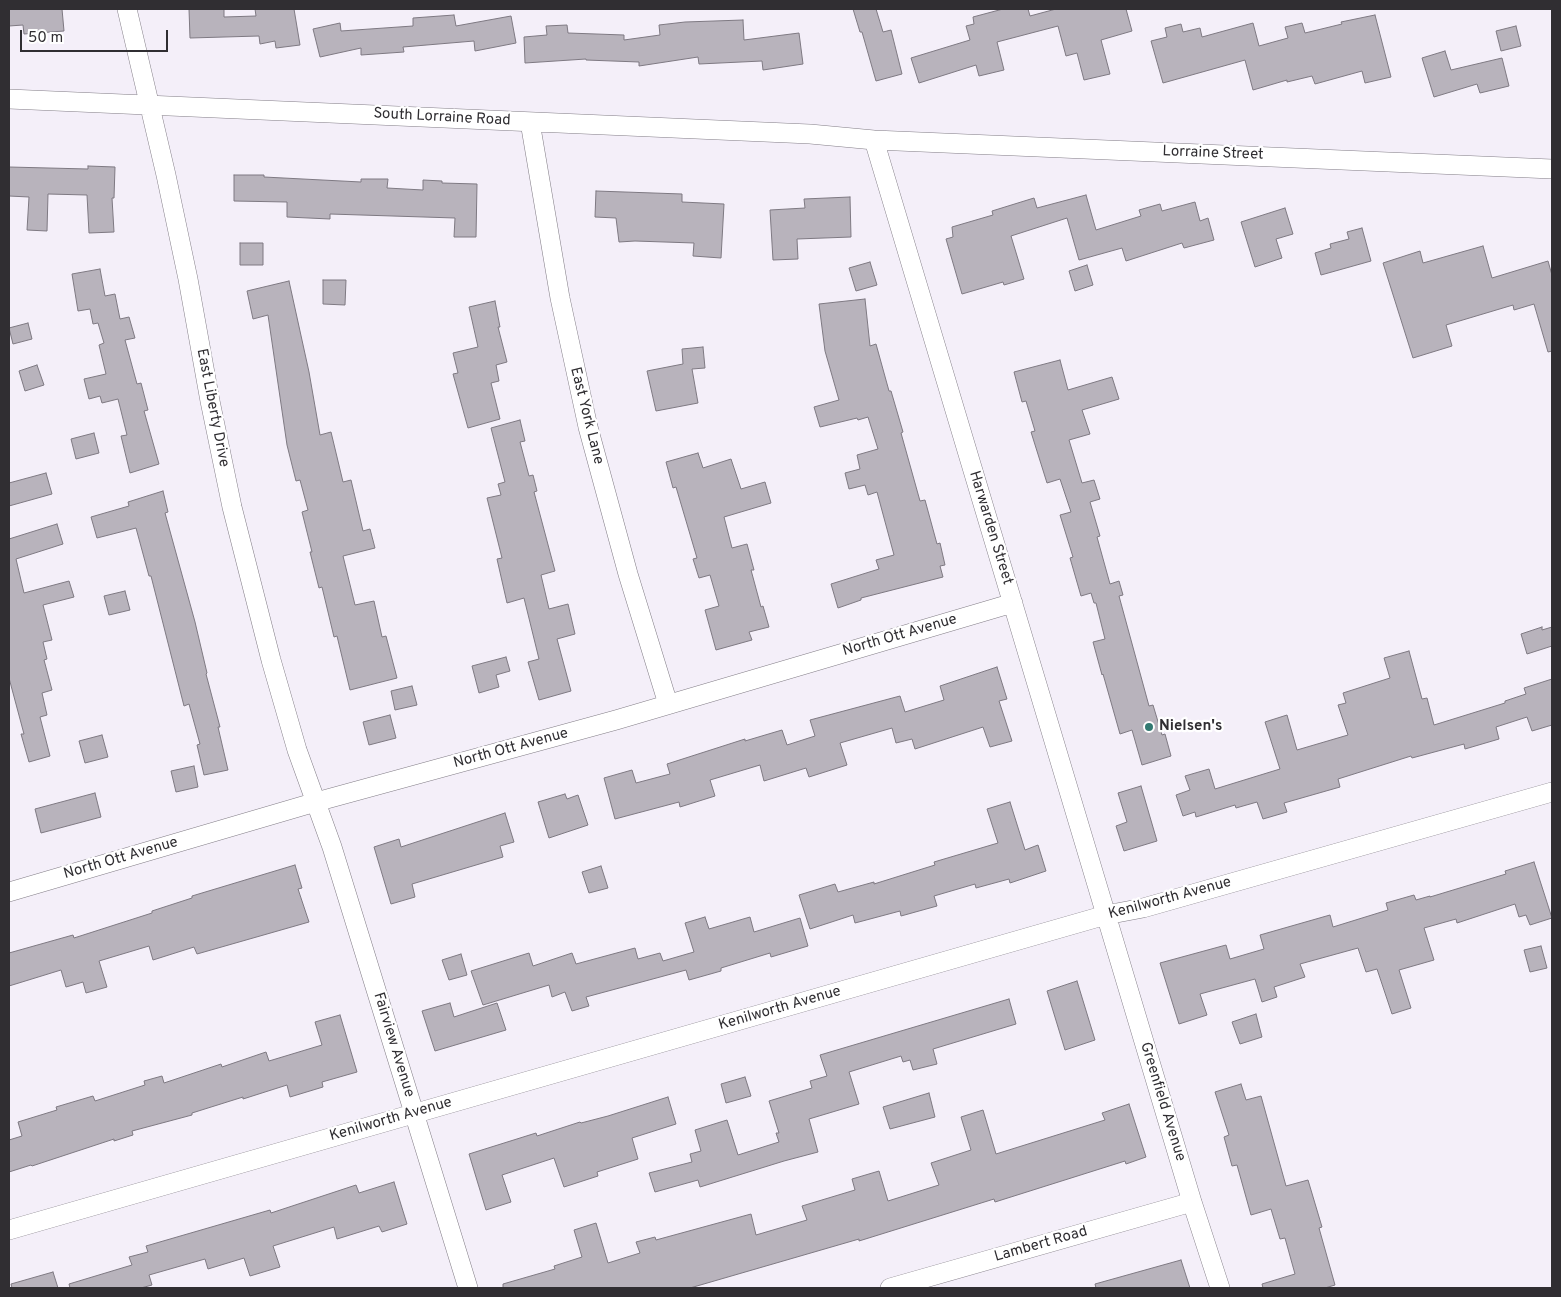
<!DOCTYPE html>
<style>
body{margin:0}
#map{position:relative;width:1561px;height:1297px;overflow:hidden;background:#f4eff9;font-family:Overpass,sans-serif}
canvas{display:block}
.frame{position:absolute;inset:0;border:10px solid #302e32;pointer-events:none}
.scale{position:absolute;left:20px;top:30px;width:148px;height:22px;box-sizing:border-box;border:2px solid #302e32;border-top:0;padding-left:6px;font-size:15px;line-height:18px;white-space:nowrap;color:#302e32;-webkit-text-stroke:4px #fff;paint-order:stroke}
</style>
<div id="map">
<canvas width="1561" height="1297"></canvas>
<div class="frame"></div>
<div class="scale">50 m</div>
</div>
<script>
const ctx = document.querySelector('canvas').getContext('2d');
ctx.lineJoin = 'round';
function fillPath(path, color) {
  ctx.fillStyle = color;
  ctx.fill(path, 'evenodd');
}
function shape(rows) {
  const path = new Path2D();
  for (const r of rows) {
    path.moveTo(r[0], r[1]);
    for (let i = 2; i < r.length; i += 2) path.lineTo(r[i], r[i + 1]);
  }
  return path;
}
function trace(path, color, width, dash) {
  ctx.strokeStyle = color;
  ctx.lineWidth = width;
  ctx.lineCap = dash ? 'butt' : 'round';
  ctx.setLineDash(dash || []);
  ctx.stroke(path);
}
function drawText(font, color, halo, rows, align = 'center') {
  ctx.font = font + ' Overpass,sans-serif';
  ctx.lineWidth = 4.5;
  ctx.setLineDash([]);
  ctx.textBaseline = 'middle';
  ctx.strokeStyle = halo;
  ctx.fillStyle = color;
  for (const [text, x, y, turn = 0] of rows) {
    ctx.save();
    ctx.translate(x, y);
    ctx.rotate((+turn || 0) * Math.PI / 180);
    ctx.textAlign = isNaN(turn) ? turn : align;
    if (halo) ctx.strokeText(text, 0, 0);
    ctx.fillText(text, 0, 0);
    ctx.restore();
  }
}
const building = shape([
 [9,9,62,9,64,31,24,34,23,25,9,26,9,9],
 [189,9,224,9,224,17,256,16,255,9,294,9,300,45,276,48,275,41,260,44,259,36,190,38,189,9],
 [853,9,876,9,883,32,891,30,902,74,876,81,862,32,860,32,853,9],
 [1003,9,1028,9,1030,16,1056,9,1126,9,1132,31,1101,40,1110,74,1084,80,1077,53,1066,56,1058,26,997,42,1004,70,979,76,976,65,919,83,911,58,970,40,966,26,974,24,973,17,1003,9],
 [454,15,456,26,511,16,516,43,475,51,474,41,403,47,404,52,361,55,361,48,320,57,313,29,340,23,341,31,413,26,413,18,454,15],
 [1375,15,1391,77,1365,83,1362,71,1315,84,1312,76,1287,82,1287,80,1253,90,1245,60,1163,83,1151,41,1167,37,1165,28,1181,24,1183,32,1200,28,1202,37,1253,23,1259,46,1288,38,1285,27,1302,23,1305,33,1342,24,1341,22,1375,15],
 [743,20,744,40,799,33,803,64,763,70,762,61,699,64,698,57,639,66,639,62,586,60,586,59,525,63,524,37,547,35,546,26,567,25,568,33,624,35,624,40,660,35,659,25,685,22,743,20],
 [1516,26,1521,46,1501,51,1496,31,1516,26],
 [1445,51,1451,70,1502,58,1509,86,1480,93,1477,84,1434,97,1422,58,1445,51],
 [88,166,115,167,114,198,112,198,114,232,89,233,87,195,48,194,47,231,27,230,29,197,9,196,9,167,88,169,88,166],
 [234,175,264,175,264,177,361,182,361,179,388,179,387,188,423,190,423,180,442,181,442,183,477,184,476,237,454,237,455,218,330,214,330,219,287,217,287,202,234,201,234,175],
 [596,191,682,194,682,202,724,204,721,258,693,256,694,243,635,241,619,242,616,218,595,217,596,191],
 [1086,195,1096,230,1141,216,1139,210,1160,204,1162,211,1195,202,1200,221,1208,218,1214,240,1184,248,1182,243,1126,261,1122,248,1079,260,1067,218,1011,236,1024,279,1004,285,1003,282,962,294,946,239,953,237,952,227,993,215,992,211,1034,198,1037,208,1086,195],
 [850,197,851,237,797,239,798,259,773,260,770,210,805,208,804,199,850,197],
 [1285,208,1293,234,1276,239,1282,258,1255,267,1241,222,1285,208],
 [1362,228,1371,261,1321,275,1315,253,1331,248,1330,244,1349,239,1347,232,1362,228],
 [240,243,263,243,263,265,240,265,240,243],
 [1483,246,1492,278,1548,261,1552,275,1552,351,1548,352,1534,304,1514,310,1513,305,1446,325,1452,346,1413,358,1383,263,1420,251,1423,263,1483,246],
 [870,262,877,285,856,291,849,268,870,262],
 [1087,265,1093,285,1075,291,1069,271,1087,265],
 [100,269,105,296,115,294,120,319,129,317,135,338,125,340,137,384,141,383,148,410,144,411,159,464,130,473,121,436,127,435,118,399,102,403,100,396,89,399,84,379,106,374,99,345,104,343,98,323,93,324,90,309,78,311,72,274,100,269],
 [323,280,346,280,345,305,323,304,323,280],
 [289,281,309,372,320,435,331,432,343,482,351,480,363,531,370,529,375,548,343,556,355,605,374,601,382,637,386,636,397,678,350,690,337,636,334,637,322,587,319,588,310,552,312,552,302,512,308,510,300,480,296,481,287,445,268,315,253,319,247,291,289,281],
 [865,299,870,346,876,344,889,391,891,391,903,432,901,433,920,501,925,500,937,544,940,543,945,565,940,566,943,577,861,598,861,600,838,608,831,584,879,569,876,560,894,555,877,492,868,495,865,485,849,489,845,473,860,469,857,455,878,449,868,417,858,420,857,418,820,427,814,407,839,400,825,351,819,304,865,299],
 [495,301,500,327,498,327,507,362,496,365,499,381,491,383,500,419,468,428,453,374,458,373,453,353,478,347,469,307,495,301],
 [28,323,32,339,13,344,9,328,28,323],
 [703,347,705,368,692,369,698,403,656,411,647,371,683,364,682,349,703,347],
 [1060,360,1068,390,1112,377,1119,399,1082,410,1090,434,1069,440,1082,483,1094,480,1100,499,1090,502,1100,536,1097,537,1110,584,1119,581,1123,595,1119,596,1149,706,1153,705,1162,735,1165,734,1171,756,1142,765,1132,730,1120,734,1103,674,1102,675,1093,642,1105,639,1096,603,1094,603,1091,593,1081,596,1070,558,1073,557,1060,515,1071,512,1060,479,1047,483,1031,432,1035,431,1026,401,1022,402,1014,372,1060,360],
 [37,365,44,385,25,391,19,371,37,365],
 [520,420,525,441,520,442,529,476,533,475,537,491,534,492,555,571,541,575,549,609,568,604,575,634,557,639,571,691,539,700,528,662,539,659,524,598,507,603,497,559,502,558,487,498,501,495,498,484,505,482,491,428,520,420],
 [94,433,99,453,76,459,71,439,94,433],
 [698,453,703,468,731,459,741,489,765,482,771,503,724,517,732,548,747,544,754,570,751,570,761,607,763,606,769,627,749,632,752,640,716,650,705,610,719,606,710,575,699,578,693,559,697,558,676,487,673,488,666,462,698,453],
 [46,473,52,494,9,506,9,483,46,473],
 [163,491,168,512,165,513,195,622,207,673,206,674,220,727,218,727,228,770,204,775,197,745,200,744,189,704,184,706,151,576,149,576,136,528,97,538,91,517,129,506,128,502,163,491],
 [57,524,63,544,16,559,24,593,69,581,74,597,43,605,52,640,43,642,47,659,44,660,52,690,42,693,47,715,40,717,50,756,29,762,21,734,24,734,9,678,9,539,57,524],
 [125,591,130,610,109,615,104,596,125,591],
 [1542,627,1542,630,1552,627,1552,646,1527,654,1521,634,1542,627],
 [1409,651,1422,699,1427,698,1434,725,1505,703,1505,701,1526,694,1524,688,1552,679,1552,725,1532,731,1527,717,1496,727,1499,739,1465,749,1464,744,1412,758,1411,756,1338,779,1340,787,1284,803,1287,812,1263,819,1257,802,1236,808,1235,805,1196,817,1195,812,1183,816,1176,795,1190,790,1185,776,1209,769,1215,789,1280,769,1265,722,1287,715,1297,750,1348,735,1338,705,1346,703,1343,693,1390,678,1384,658,1409,651],
 [506,657,510,671,496,675,499,687,479,693,472,666,506,657],
 [997,667,1007,699,999,701,1012,741,990,747,983,727,915,749,912,739,896,743,892,728,840,743,847,765,809,777,806,768,764,781,760,765,710,780,715,796,680,807,679,802,615,819,604,778,632,770,636,783,670,774,667,764,745,739,745,741,782,730,787,745,815,736,810,720,900,696,905,712,944,700,940,686,997,667],
 [412,686,417,705,395,710,391,691,412,686],
 [390,715,396,738,369,745,363,722,390,715],
 [102,735,108,757,85,763,79,741,102,735],
 [194,766,198,787,176,792,171,771,194,766],
 [1141,786,1157,841,1124,851,1116,826,1127,822,1118,793,1141,786],
 [95,793,101,817,41,833,35,809,95,793],
 [565,794,567,799,578,795,588,825,549,838,538,802,565,794],
 [1010,802,1025,850,1038,845,1046,871,1010,883,1009,879,976,888,975,884,934,896,937,906,901,916,900,911,855,923,853,915,810,929,799,895,835,884,838,892,874,882,874,884,935,865,934,862,998,843,987,809,1010,802],
 [505,813,514,842,500,846,503,857,412,884,415,897,391,904,374,847,399,839,401,847,505,813],
 [1534,862,1552,918,1530,925,1526,915,1519,917,1515,904,1457,923,1456,919,1424,928,1434,960,1399,970,1411,1008,1392,1014,1377,969,1366,972,1358,948,1300,964,1305,977,1274,987,1277,997,1262,1002,1255,979,1200,994,1207,1015,1179,1024,1160,963,1226,945,1230,959,1264,949,1260,935,1330,915,1333,927,1388,910,1386,903,1414,895,1416,900,1430,896,1430,897,1506,874,1505,871,1534,862],
 [295,865,302,888,298,889,309,922,197,954,194,947,153,960,149,946,99,961,107,987,86,993,83,982,66,987,61,970,9,986,9,953,73,935,74,938,152,913,152,911,192,898,192,896,295,865],
 [601,866,608,888,589,893,582,872,601,866],
 [705,917,709,929,750,917,754,932,800,918,808,946,771,957,770,953,721,968,721,971,689,980,686,970,586,997,589,1006,572,1011,565,992,552,997,549,985,483,1005,471,971,529,953,533,966,572,953,576,964,635,948,638,959,660,953,663,961,694,952,685,923,705,917],
 [1541,946,1547,968,1530,972,1524,950,1541,946],
 [461,954,467,975,449,980,442,960,461,954],
 [1077,981,1095,1040,1065,1050,1047,991,1077,981],
 [1009,999,1016,1024,933,1049,937,1064,913,1070,910,1060,903,1062,901,1056,849,1072,859,1104,809,1119,818,1152,784,1161,700,1187,698,1180,655,1192,649,1173,692,1162,690,1154,701,1151,695,1130,727,1120,738,1155,779,1142,776,1133,779,1133,769,1101,812,1088,810,1081,827,1076,820,1055,1009,999],
 [450,1003,454,1017,497,1003,506,1030,435,1051,422,1011,450,1003],
 [1256,1014,1262,1037,1240,1044,1232,1022,1256,1014],
 [340,1015,357,1072,322,1082,323,1087,290,1097,287,1085,243,1099,243,1097,192,1113,192,1115,132,1131,133,1135,114,1141,114,1139,32,1166,31,1165,9,1172,9,1140,22,1136,18,1122,57,1110,56,1107,93,1096,95,1101,145,1085,144,1081,162,1076,164,1083,221,1064,222,1067,266,1052,269,1061,322,1045,315,1022,340,1015],
 [745,1077,751,1096,726,1103,721,1084,745,1077],
 [1241,1084,1246,1100,1261,1096,1286,1186,1308,1180,1322,1227,1319,1228,1335,1285,1325,1288,1263,1288,1262,1284,1295,1274,1285,1238,1280,1239,1271,1209,1251,1215,1237,1165,1232,1166,1224,1137,1229,1135,1215,1092,1241,1084],
 [929,1093,935,1117,890,1129,883,1107,929,1093],
 [668,1097,676,1124,632,1138,638,1159,597,1172,598,1176,564,1187,554,1158,502,1175,511,1202,486,1210,469,1154,536,1133,537,1136,580,1122,581,1123,608,1116,668,1097],
 [1129,1104,1146,1157,1126,1164,1125,1161,995,1202,994,1199,859,1241,859,1239,690,1288,503,1288,503,1284,555,1269,554,1266,582,1257,574,1230,596,1223,608,1263,640,1253,636,1242,655,1237,656,1240,751,1214,756,1235,807,1220,802,1206,855,1190,852,1179,879,1171,888,1201,939,1185,931,1163,971,1150,961,1117,983,1110,996,1154,1105,1120,1102,1113,1129,1104],
 [394,1182,407,1224,382,1232,379,1226,337,1239,334,1227,273,1246,280,1267,250,1276,244,1258,208,1269,205,1259,149,1275,152,1285,141,1288,70,1288,69,1284,132,1265,129,1257,148,1252,146,1246,270,1210,271,1213,356,1185,359,1193,394,1182],
 [1181,1260,1190,1288,1096,1288,1095,1284,1181,1260],
 [53,1272,58,1288,12,1288,11,1284,53,1272]
]);
const minor = shape([
 [127,9,166,175,188,279,210,401,232,507,271,660,297,750,332,847,468,1288],
 [9,99,810,134,874,140,1552,169],
 [530,122,560,298,588,427,628,574,668,704],
 [874,140,1192,1202,1220,1288],
 [9,892,316,802,616,720,1013,603],
 [9,1230,1106,915,1143,908,1552,792],
 [890,1288,1192,1202]
]);
const markers = [
 [1149,727,5,"#337a72"]
];
const streetNames = [
 ["South Lorraine Road",442,118,3],
 ["Lorraine Street",1213,154,2],
 ["East Liberty Drive",212,408,79],
 ["East York Lane",586,416,76],
 ["Harwarden Street",990,528,73],
 ["North Ott Avenue",900,636,-16],
 ["North Ott Avenue",511,749,-15],
 ["North Ott Avenue",121,859,-16],
 ["Kenilworth Avenue",1170,899,-15],
 ["Kenilworth Avenue",780,1009,-16],
 ["Fairview Avenue",393,1045,73],
 ["Greenfield Avenue",1162,1102,73],
 ["Kenilworth Avenue",391,1120,-16],
 ["Lambert Road",1041,1245,-16]
];
const poiNames = [
 ["Nielsen's",1159,727]
];
fillPath(building, '#b8b3bc');
trace(building, '#7e7982', 1);
trace(minor, '#837e87', 20);
trace(minor, '#fff', 19);
for (const [x, y, r, color] of markers) {
  const dot = new Path2D();
  dot.arc(x, y, r, 0, 2 * Math.PI);
  ctx.fillStyle = color;
  ctx.fill(dot);
  trace(dot, '#fff', 2);
}
drawText('15px', '#302e32', '#fff', streetNames);
drawText('bold 15px', '#302e32', '#fff', poiNames, 'left');
</script>
